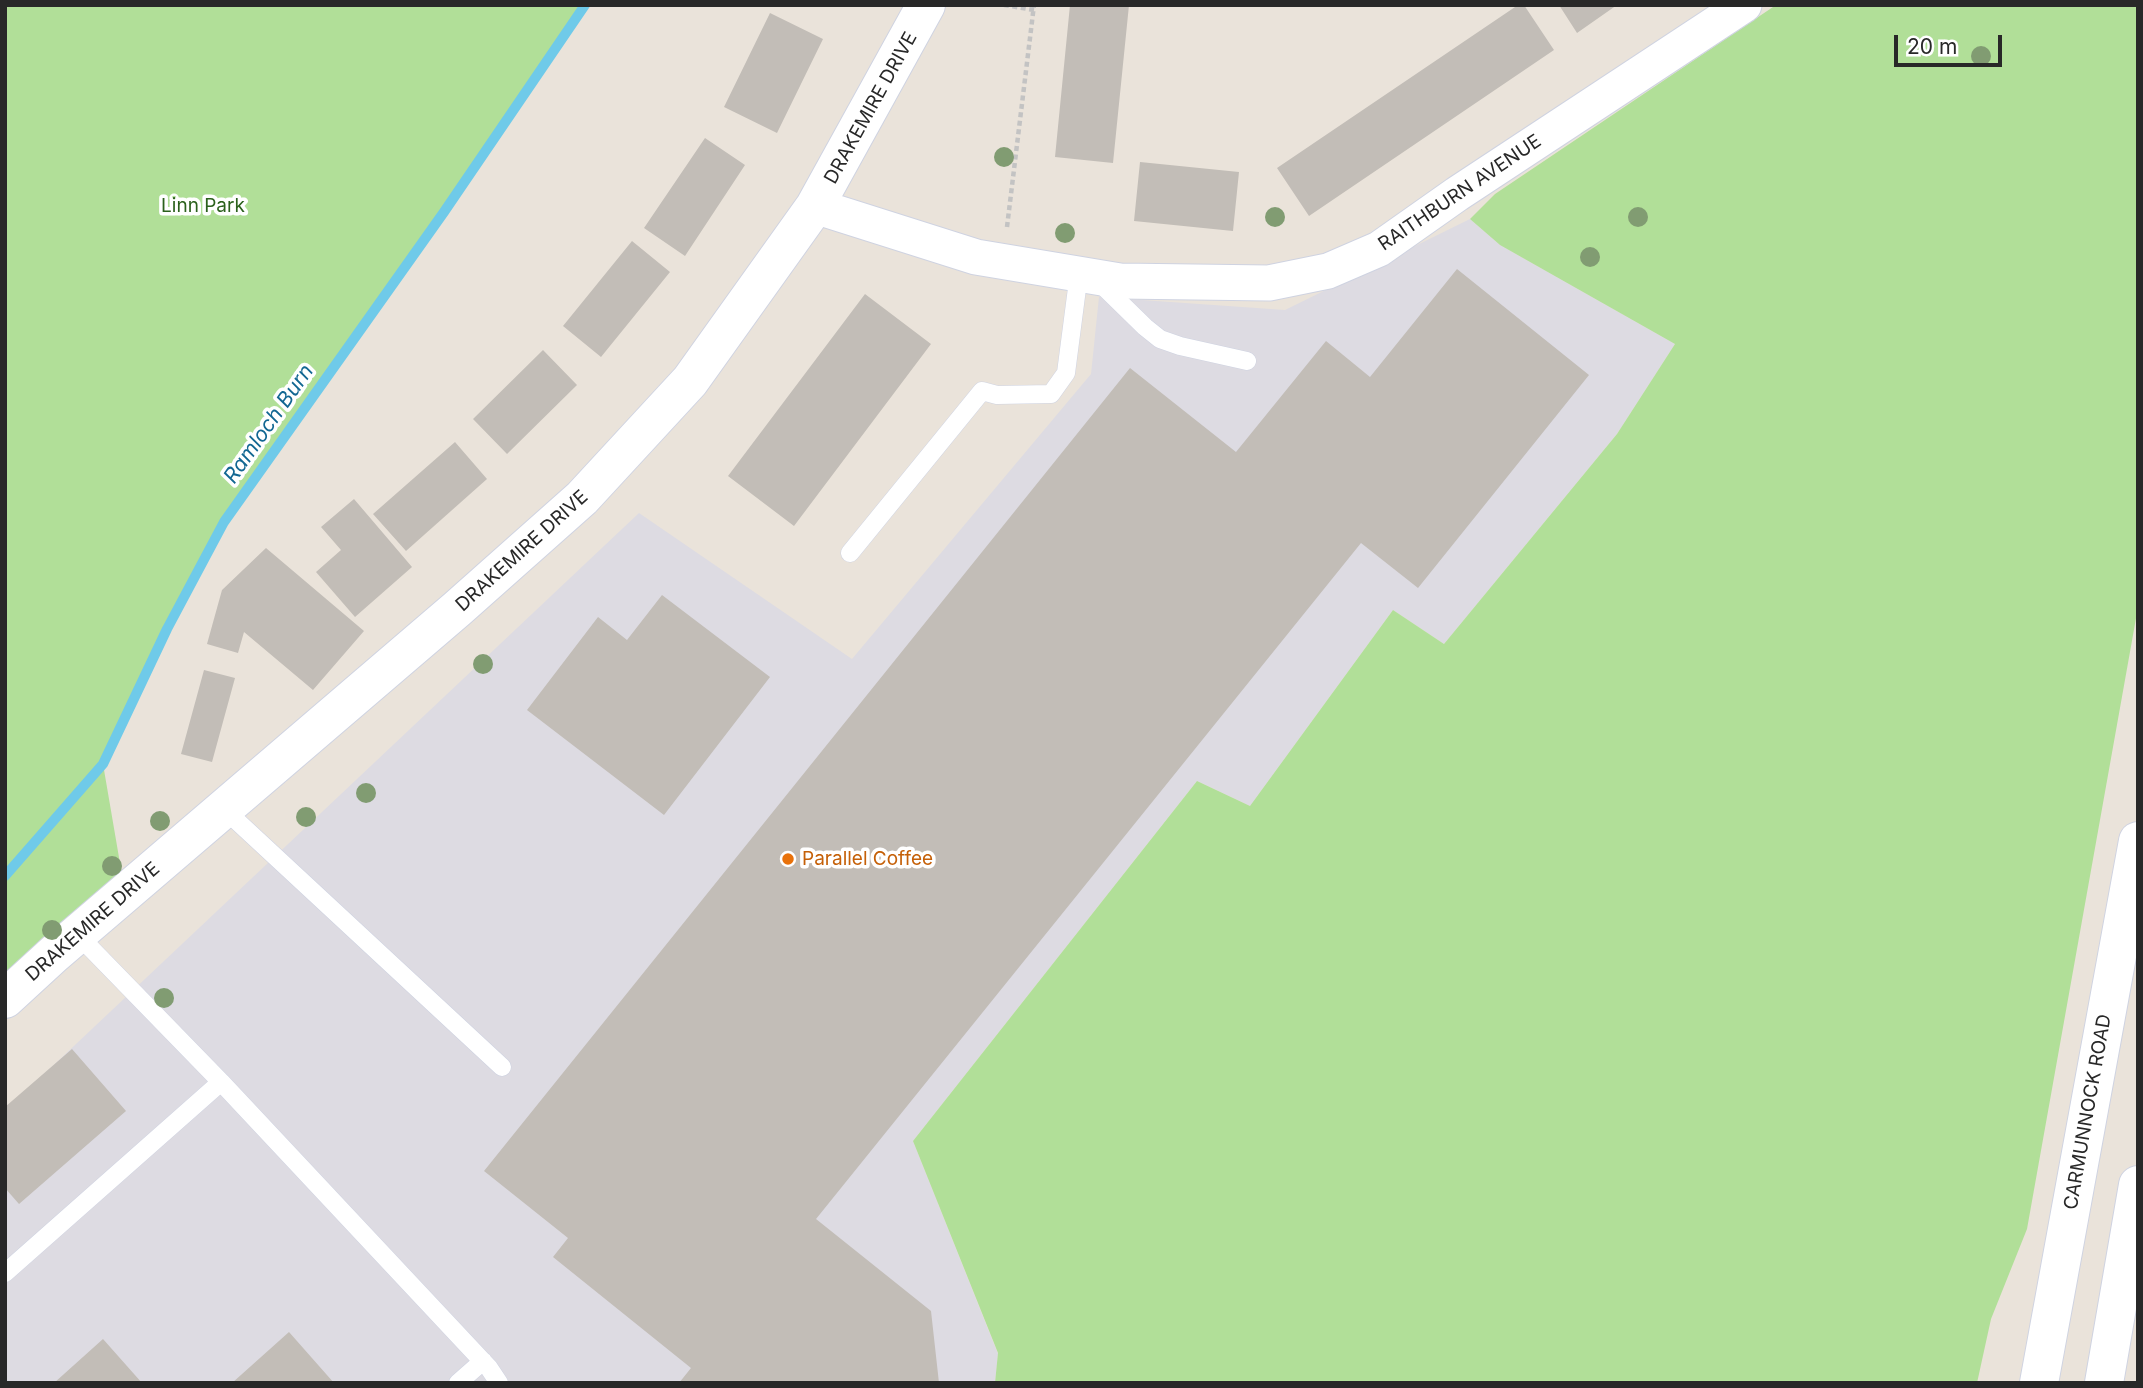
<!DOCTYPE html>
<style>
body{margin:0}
#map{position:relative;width:2143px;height:1388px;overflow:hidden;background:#eae3da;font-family:Inter,sans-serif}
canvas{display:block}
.frame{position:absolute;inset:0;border:7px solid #282828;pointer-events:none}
.scale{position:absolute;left:1894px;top:35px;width:108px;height:32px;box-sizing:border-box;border:4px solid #282828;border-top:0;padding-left:9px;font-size:21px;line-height:24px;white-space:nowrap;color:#282828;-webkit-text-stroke:5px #fff;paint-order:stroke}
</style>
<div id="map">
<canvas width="2143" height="1388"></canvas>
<div class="frame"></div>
<div class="scale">20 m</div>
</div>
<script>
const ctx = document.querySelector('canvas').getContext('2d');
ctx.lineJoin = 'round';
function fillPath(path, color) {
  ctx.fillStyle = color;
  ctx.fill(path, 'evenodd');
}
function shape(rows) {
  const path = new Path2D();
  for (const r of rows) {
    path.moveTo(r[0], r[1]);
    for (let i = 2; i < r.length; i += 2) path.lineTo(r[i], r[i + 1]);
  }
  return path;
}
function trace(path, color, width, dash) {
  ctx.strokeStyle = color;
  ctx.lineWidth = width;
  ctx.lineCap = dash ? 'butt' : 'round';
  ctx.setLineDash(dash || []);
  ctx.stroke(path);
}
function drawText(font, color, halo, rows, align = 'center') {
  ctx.font = font + ' Inter,sans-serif';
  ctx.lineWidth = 7;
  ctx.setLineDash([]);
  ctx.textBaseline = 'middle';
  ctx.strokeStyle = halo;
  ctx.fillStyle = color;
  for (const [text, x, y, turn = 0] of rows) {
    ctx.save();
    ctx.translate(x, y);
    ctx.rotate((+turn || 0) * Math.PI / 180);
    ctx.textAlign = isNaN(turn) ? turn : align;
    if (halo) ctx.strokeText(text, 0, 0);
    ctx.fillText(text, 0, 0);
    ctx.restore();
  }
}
const industrial = shape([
 [1470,219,1500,245,1675,344,1617,434,1444,644,1393,610,1250,806,1197,781,913,1141,998,1354,995,1383,5,1383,5,1111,639,513,852,659,1091,374,1099,297,1285,310]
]);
const green = shape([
 [5,5,585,5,224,522,167,629,103,764,122,875,5,977],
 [1776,5,2138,5,2138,607,2027,1229,1991,1319,1977,1383,995,1383,998,1353,913,1141,1197,781,1250,806,1393,610,1444,644,1617,434,1675,344,1500,245,1470,219,1495,194]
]);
const stream = shape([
 [5,876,103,764,167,629,224,522,444,212,585,5]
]);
const building = shape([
 [1070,5,1129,5,1113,163,1055,157],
 [1518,5,1524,5,1554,50,1309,216,1277,168],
 [1559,5,1617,5,1577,33],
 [770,13,823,39,777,133,724,107],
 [705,138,745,165,685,256,644,228],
 [1140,162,1239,172,1233,231,1134,221],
 [632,241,670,272,601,357,563,326],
 [1457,269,1589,375,1418,588,1361,543,816,1219,931,1311,939,1383,679,1383,691,1368,553,1257,568,1238,484,1171,1130,368,1236,452,1326,341,1370,377],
 [865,294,931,344,794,526,728,476],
 [543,350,577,385,507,454,473,419],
 [455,442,487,479,406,551,373,514],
 [354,499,412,567,355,617,316,572,341,550,321,527],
 [266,548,364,631,313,690,244,632,238,653,207,644,222,590],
 [662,595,770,677,664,815,527,710,598,617,627,640],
 [204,670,235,678,212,762,181,754],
 [72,1049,126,1111,19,1204,5,1188,5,1107],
 [289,1332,334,1383,232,1383],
 [103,1339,142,1383,54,1383]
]);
const path = shape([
 [1004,5,1034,10],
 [1007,227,1034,5]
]);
const lane = shape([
 [1099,282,1145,327,1160,339,1180,346,1247,361],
 [850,553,982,391,997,395,1051,394,1066,373,1079,273],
 [224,809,502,1067],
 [221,1082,489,1368,499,1383],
 [5,1273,221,1082,77,934],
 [458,1383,483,1361]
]);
const street = shape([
 [815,206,976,257,1120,281,1269,283,1328,271,1379,249,1457,194,1744,5]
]);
const secondary = shape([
 [5,999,54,954,457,609,582,498,690,381,815,206,926,5],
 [2039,1383,2138,841],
 [2104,1383,2138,1185]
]);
const trees = [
 [1981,56],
 [1004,157],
 [1275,217],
 [1638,217],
 [1065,233],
 [1590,257],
 [483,664],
 [366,793],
 [306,817],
 [160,821],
 [112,866],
 [52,930],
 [164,998]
];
const markers = [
 [788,859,7,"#e8710a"]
];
const streetNames = [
 ["DRAKEMIRE DRIVE",871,108,-61],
 ["RAITHBURN AVENUE",1460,193,-34],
 ["DRAKEMIRE DRIVE",522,551,-42],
 ["DRAKEMIRE DRIVE",93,922,-41],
 ["CARMUNNOCK ROAD",2088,1112,-80]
];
const parkNames = [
 ["Linn Park",203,206]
];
const foodNames = [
 ["Parallel Coffee",802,859]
];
const waterNames = [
 ["Ramloch Burn",269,424,-55]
];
fillPath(industrial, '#dddbe2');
fillPath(green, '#b1df98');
trace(stream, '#6fcae9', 10);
fillPath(building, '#c2bdb7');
trace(lane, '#cfd3e1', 19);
trace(street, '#cfd3e1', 37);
trace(secondary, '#cfd3e1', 40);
trace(path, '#c3c3c3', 4.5, [5, 3.5]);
trace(lane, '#fff', 18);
trace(street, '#fff', 35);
trace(secondary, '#fff', 38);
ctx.fillStyle = '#819c72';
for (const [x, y] of trees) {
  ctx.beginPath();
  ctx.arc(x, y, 10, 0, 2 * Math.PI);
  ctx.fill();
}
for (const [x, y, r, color] of markers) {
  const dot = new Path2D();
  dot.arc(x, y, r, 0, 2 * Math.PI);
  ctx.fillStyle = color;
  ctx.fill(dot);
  trace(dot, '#fff', 2.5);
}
drawText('19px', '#282828', '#fff', streetNames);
drawText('19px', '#2b611c', '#fff', parkNames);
drawText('19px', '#c56008', '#fff', foodNames, 'left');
drawText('italic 21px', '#126792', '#fff', waterNames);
</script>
